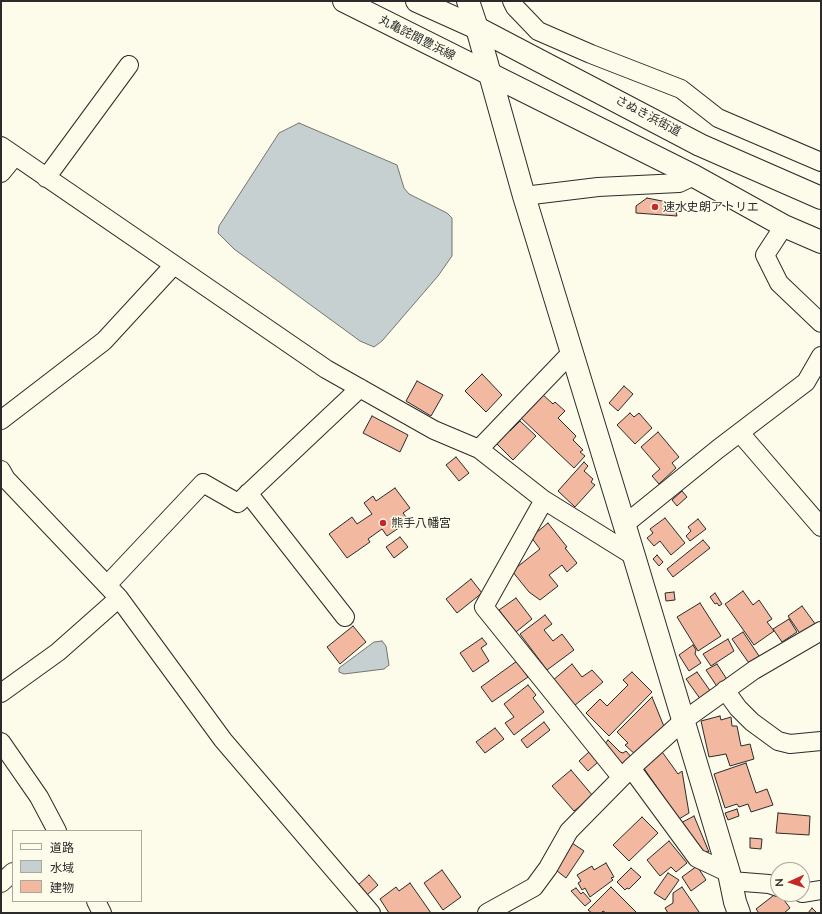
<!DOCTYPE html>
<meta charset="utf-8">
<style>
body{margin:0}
#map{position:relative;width:822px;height:914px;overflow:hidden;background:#fdfbea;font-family:Mulish,"Noto Sans JP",sans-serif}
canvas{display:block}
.frame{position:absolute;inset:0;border:2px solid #2b2b2b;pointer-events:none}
.legend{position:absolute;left:12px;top:830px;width:130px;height:72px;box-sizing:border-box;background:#fdfbea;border:1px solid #a9a89e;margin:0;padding:5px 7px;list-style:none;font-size:12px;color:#2b2b2b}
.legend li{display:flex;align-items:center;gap:8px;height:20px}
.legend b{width:20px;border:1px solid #a9a89e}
.north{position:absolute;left:770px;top:862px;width:40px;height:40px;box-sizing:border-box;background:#fdfbea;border:1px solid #a9a89e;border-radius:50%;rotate:267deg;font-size:11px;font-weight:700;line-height:16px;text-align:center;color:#2b2b2b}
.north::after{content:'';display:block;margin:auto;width:14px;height:18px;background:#c62828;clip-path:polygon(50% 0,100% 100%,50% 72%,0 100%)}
</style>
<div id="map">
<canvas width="822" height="914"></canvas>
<div class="frame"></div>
<ul class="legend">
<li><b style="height:5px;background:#fdfbea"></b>道路</li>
<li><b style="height:11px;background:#c7d0d0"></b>水域</li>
<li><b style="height:11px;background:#f2b8a0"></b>建物</li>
</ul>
<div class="north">N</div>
</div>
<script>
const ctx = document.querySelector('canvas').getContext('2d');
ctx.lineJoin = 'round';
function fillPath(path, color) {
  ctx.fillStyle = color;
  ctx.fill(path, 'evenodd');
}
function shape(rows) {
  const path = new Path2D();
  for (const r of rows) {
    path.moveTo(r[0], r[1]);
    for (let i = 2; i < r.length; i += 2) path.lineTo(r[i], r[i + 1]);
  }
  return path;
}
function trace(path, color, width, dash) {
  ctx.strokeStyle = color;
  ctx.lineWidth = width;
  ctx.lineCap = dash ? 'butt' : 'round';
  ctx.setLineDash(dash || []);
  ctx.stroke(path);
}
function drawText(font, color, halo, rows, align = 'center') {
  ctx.font = font + ' Mulish,"Noto Sans JP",sans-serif';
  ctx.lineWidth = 3;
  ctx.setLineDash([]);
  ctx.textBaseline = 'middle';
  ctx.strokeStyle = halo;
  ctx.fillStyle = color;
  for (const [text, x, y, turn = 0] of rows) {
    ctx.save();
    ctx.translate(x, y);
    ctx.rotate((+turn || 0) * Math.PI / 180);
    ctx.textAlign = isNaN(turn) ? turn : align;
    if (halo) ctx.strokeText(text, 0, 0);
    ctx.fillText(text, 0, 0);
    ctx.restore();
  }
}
const water = shape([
 [299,123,397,165,404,188,409,194,447,213,452,218,452,256,438,276,382,341,374,347,360,341,234,249,218,233,219,226,279,133,299,123],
 [382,641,386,646,389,665,384,669,344,674,339,672,339,668,374,642,382,641]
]);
const building = shape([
 [647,198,667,202,675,208,677,216,636,213,636,206,647,198],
 [482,374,502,395,486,412,465,391,482,374],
 [417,381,443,395,431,416,406,401,417,381],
 [624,386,633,394,618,411,609,403,624,386],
 [541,393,553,404,555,402,565,411,558,418,576,436,573,440,583,450,580,452,585,456,574,468,519,416,541,393],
 [630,413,634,417,639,413,652,428,635,444,617,425,630,413],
 [372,416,408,435,400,452,363,433,372,416],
 [520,421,536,436,513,460,493,440,506,427,510,431,520,421],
 [658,432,679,457,672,463,676,468,659,484,652,476,660,469,641,447,658,432],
 [456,457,469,473,459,481,446,465,456,457],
 [584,462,588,466,584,471,593,479,591,482,595,485,575,507,558,491,584,462],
 [395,488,410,508,403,513,409,521,387,536,382,529,368,539,370,542,347,558,329,534,352,517,357,524,372,514,364,503,373,496,376,501,395,488],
 [682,491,687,497,677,506,672,500,682,491],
 [665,518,685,543,671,555,660,541,654,546,647,538,653,533,650,529,665,518],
 [698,519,706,529,690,541,686,536,691,531,688,527,698,519],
 [548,523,567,547,565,548,577,563,567,572,562,565,549,575,558,586,540,600,529,592,512,571,540,549,531,537,548,523],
 [400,537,408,547,394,558,386,547,400,537],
 [703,540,710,548,673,577,667,569,703,540],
 [657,555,663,562,659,566,653,559,657,555],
 [471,579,482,593,457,613,446,599,471,579],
 [743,591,753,605,759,600,772,619,767,622,774,631,754,645,725,604,743,591],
 [674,592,675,600,666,601,665,593,674,592],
 [715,593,722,604,719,606,717,603,715,604,710,597,715,593],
 [516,598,532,619,516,632,499,610,516,598],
 [700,603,721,636,698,651,677,617,700,603],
 [802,606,816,625,801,635,788,616,802,606],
 [545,615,552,624,544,630,553,641,562,634,574,650,547,670,520,634,545,615],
 [789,619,797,632,782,642,773,629,789,619],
 [353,626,366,642,340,664,327,647,353,626],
 [743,632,761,659,751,666,732,639,743,632],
 [482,638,487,644,481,648,489,661,473,672,460,653,482,638],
 [728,639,734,651,711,666,703,654,728,639],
 [693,645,696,650,695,654,701,663,689,671,679,655,693,645],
 [517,661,528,677,492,702,481,687,517,661],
 [572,664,582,677,592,670,603,682,574,706,552,681,572,664],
 [717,664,728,681,718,688,706,670,717,664],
 [632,672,652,692,609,736,586,713,600,699,607,706,628,685,623,680,632,672],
 [697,672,711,692,701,700,686,679,697,672],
 [528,685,536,695,533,698,544,712,514,735,505,723,514,717,504,704,528,685],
 [652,697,665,729,637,756,625,745,628,743,617,732,652,697],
 [720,716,721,720,731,717,732,726,737,726,741,746,750,744,754,759,730,766,726,754,709,757,701,721,720,716],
 [544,722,550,730,527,748,521,740,544,722],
 [495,728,504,739,485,753,476,742,495,728],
 [608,740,620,752,623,753,626,751,634,760,626,767,603,746,608,740],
 [660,749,678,774,682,771,689,813,679,819,643,767,660,749],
 [589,752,598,762,588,771,579,761,589,752],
 [746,763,756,793,767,789,773,805,751,812,748,804,739,807,737,804,725,808,714,774,746,763],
 [571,770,593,796,574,811,552,786,571,770],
 [737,809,739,816,728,820,725,813,737,809],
 [778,813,810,816,809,835,776,833,778,813],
 [694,816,709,852,701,851,681,823,694,816],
 [642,817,658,833,629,861,613,845,642,817],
 [750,838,762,839,761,849,750,848,750,838],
 [569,841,584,851,566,878,552,867,569,841],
 [669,841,687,863,676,872,671,867,660,876,647,860,669,841],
 [606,863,614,877,611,878,613,880,590,897,585,888,582,890,578,883,581,881,577,875,592,866,594,870,606,863],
 [697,866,706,880,691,891,682,877,697,866],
 [631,868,641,877,629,889,627,888,625,890,617,882,631,868],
 [442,870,461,897,443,910,424,883,442,870],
 [668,873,679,880,665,900,654,893,668,873],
 [369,875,378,885,367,895,358,885,369,875],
 [410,883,431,913,389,913,380,899,396,887,399,891,410,883],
 [611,887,637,913,606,913,603,911,601,913,592,913,588,910,611,887],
 [682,887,699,912,698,913,668,913,665,908,673,903,673,893,682,887],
 [576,888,581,894,583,892,591,901,585,906,571,891,576,888],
 [778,892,790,908,784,913,759,913,756,909,778,892],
 [812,908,817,913,808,913,812,908]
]);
const street = shape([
 [512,1,515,7,538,31,591,54,681,89,718,118,821,162],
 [1,146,326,369,434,430,479,449,544,500,634,556],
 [1,173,15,156],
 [46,178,129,65],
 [524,196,598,187,679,183,694,176],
 [784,226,765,255,779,283,821,323],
 [1,420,104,341,174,265],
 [740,433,821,527],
 [479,449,571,353],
 [1,470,6,479,119,598,223,740,371,913],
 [248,493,345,617],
 [544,500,484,607,621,777],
 [624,525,718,449,806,382,821,356],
 [107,585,203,483,238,503,360,388],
 [725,690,738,708,752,722,778,741,790,744,821,741],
 [1,693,58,652,119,598],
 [1,742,39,797,57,831],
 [631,768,697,858,729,873],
 [731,881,769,884,778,887],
 [1,883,13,872],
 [802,893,821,890],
 [96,901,102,913],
 [487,913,534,887,548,868,569,831,631,768,683,721,754,670,821,631]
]);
const secondary = shape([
 [468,1,477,28,524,196,634,556,729,873,735,902,739,913]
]);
const primary = shape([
 [344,1,694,176,784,226,821,242],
 [417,1,477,28,700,145,821,198]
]);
const markers = [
 [655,207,4,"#c62828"],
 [383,523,4,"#c62828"]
];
const streetNames = [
 ["丸亀詫間豊浜線",417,38,27],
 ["さぬき浜街道",648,116,28]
];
const poiNames = [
 ["速水史朗アトリエ",663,207],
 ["熊手八幡宮",391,523]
];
fillPath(water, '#c7d0d0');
trace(water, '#74746e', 1);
fillPath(building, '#f2b8a0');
trace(building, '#2b2b2b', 1);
trace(street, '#2b2b2b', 20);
trace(secondary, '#2b2b2b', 24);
trace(primary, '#2b2b2b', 24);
trace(street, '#fdfbea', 18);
trace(secondary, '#fdfbea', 22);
trace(primary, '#fdfbea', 22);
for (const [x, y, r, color] of markers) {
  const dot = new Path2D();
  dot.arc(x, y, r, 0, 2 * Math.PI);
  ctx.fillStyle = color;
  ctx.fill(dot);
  trace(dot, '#fdfbea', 1.5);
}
drawText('12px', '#2b2b2b', '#fdfbea', streetNames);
drawText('12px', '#2b2b2b', '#fdfbea', poiNames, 'left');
</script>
